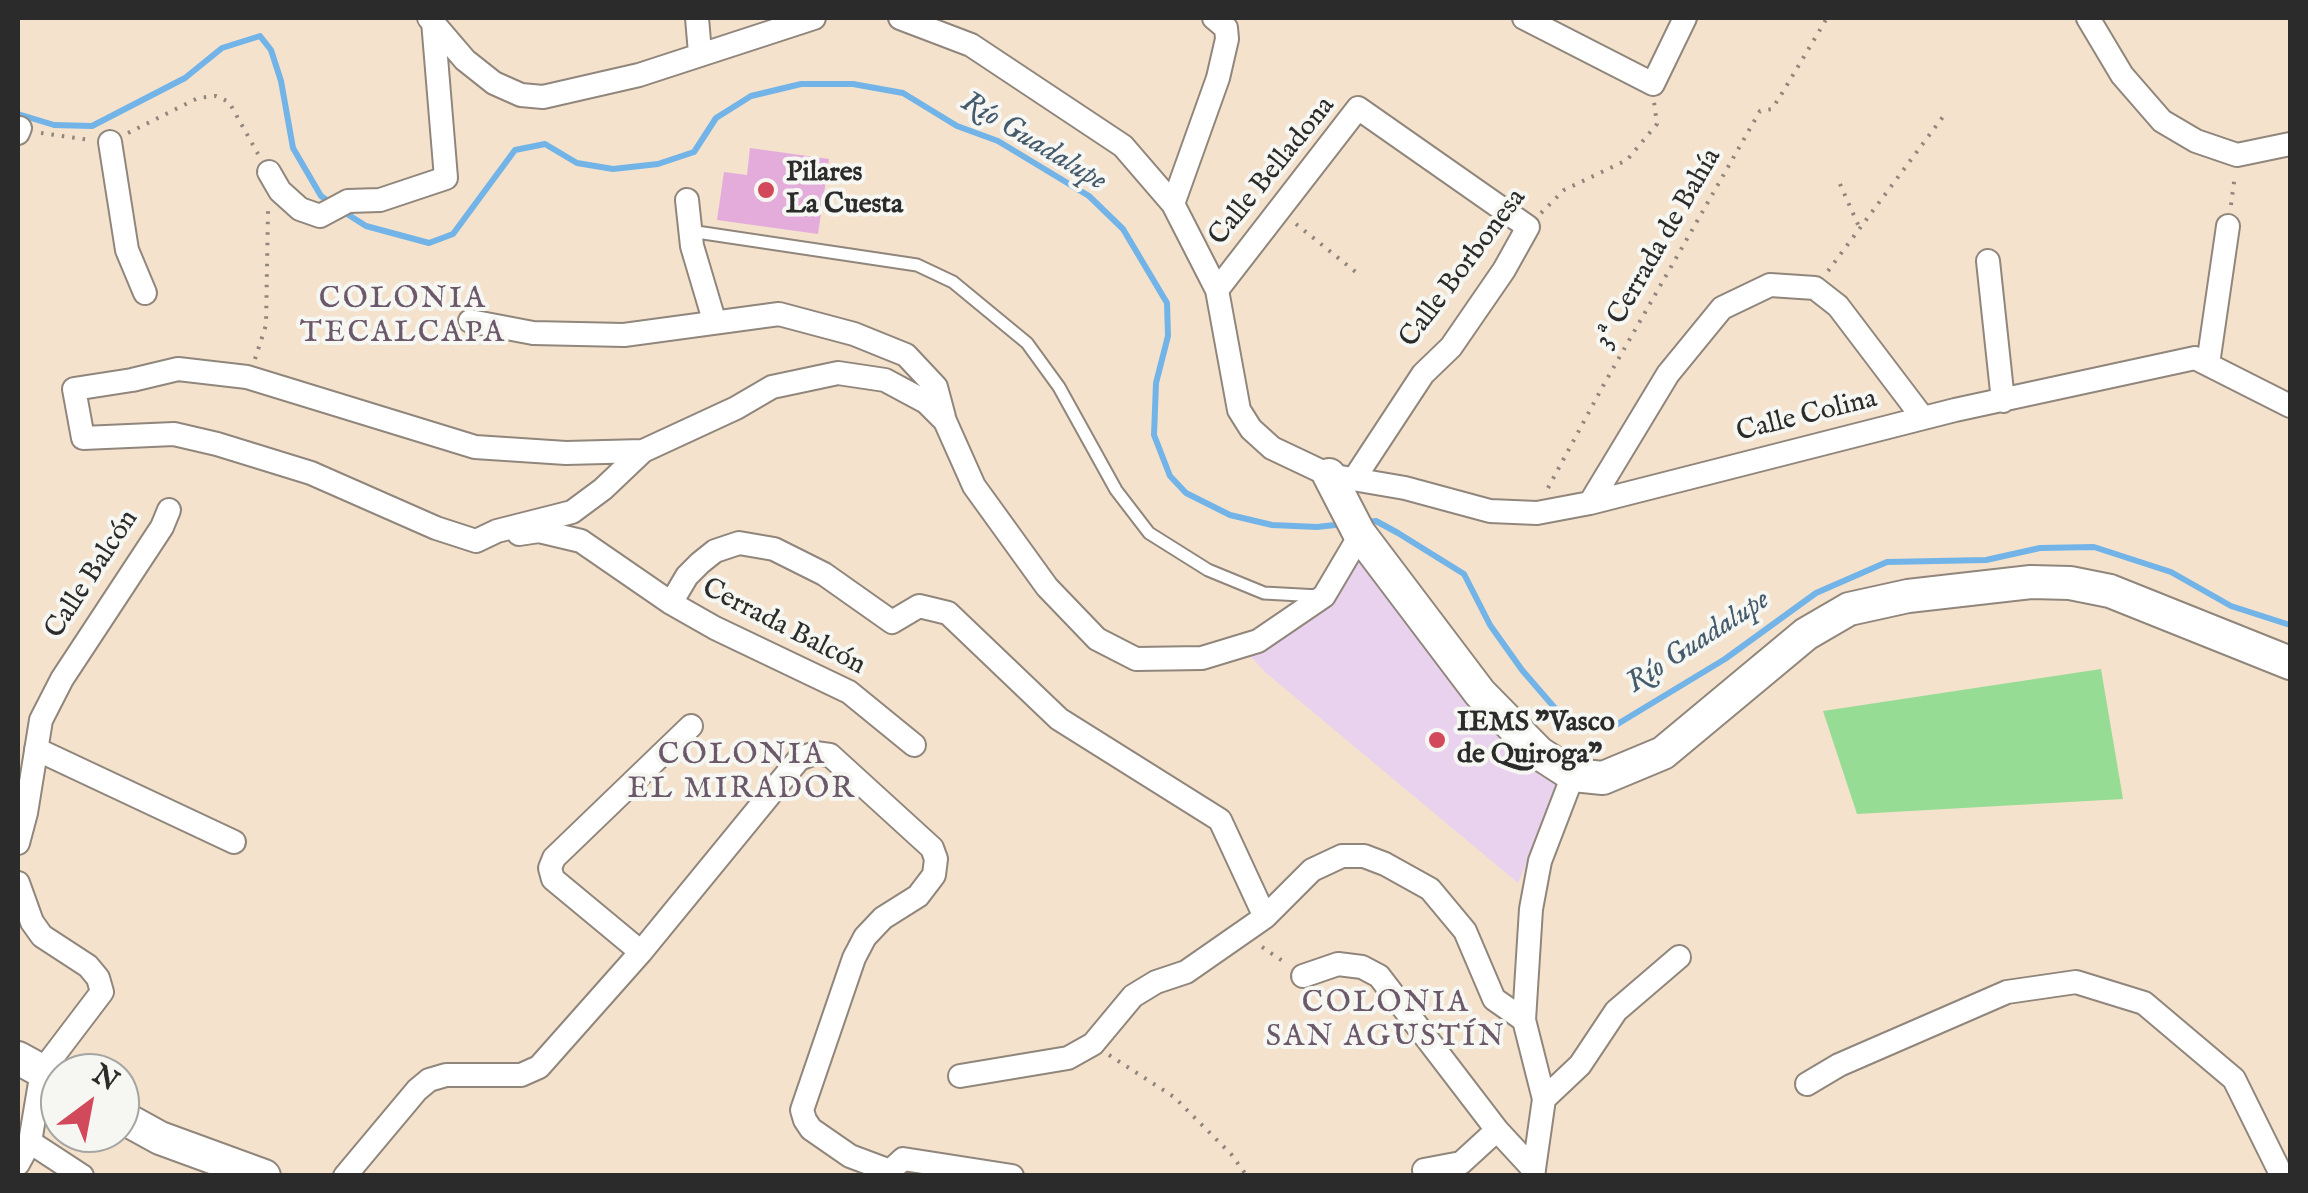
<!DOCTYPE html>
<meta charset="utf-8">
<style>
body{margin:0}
#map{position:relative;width:2308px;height:1193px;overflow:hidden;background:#f4e2cd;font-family:"IM FELL English",serif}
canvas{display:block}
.frame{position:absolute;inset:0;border:20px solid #2b2b2b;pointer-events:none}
.north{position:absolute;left:40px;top:1053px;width:100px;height:100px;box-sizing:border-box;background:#f6f6f2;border:2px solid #a5a5a2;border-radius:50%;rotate:32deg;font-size:28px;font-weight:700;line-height:40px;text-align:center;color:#2b2b2b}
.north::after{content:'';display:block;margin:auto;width:35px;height:45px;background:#d1495b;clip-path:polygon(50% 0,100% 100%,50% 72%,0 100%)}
</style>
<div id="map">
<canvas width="2308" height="1193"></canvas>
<div class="frame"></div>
<div class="north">N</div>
</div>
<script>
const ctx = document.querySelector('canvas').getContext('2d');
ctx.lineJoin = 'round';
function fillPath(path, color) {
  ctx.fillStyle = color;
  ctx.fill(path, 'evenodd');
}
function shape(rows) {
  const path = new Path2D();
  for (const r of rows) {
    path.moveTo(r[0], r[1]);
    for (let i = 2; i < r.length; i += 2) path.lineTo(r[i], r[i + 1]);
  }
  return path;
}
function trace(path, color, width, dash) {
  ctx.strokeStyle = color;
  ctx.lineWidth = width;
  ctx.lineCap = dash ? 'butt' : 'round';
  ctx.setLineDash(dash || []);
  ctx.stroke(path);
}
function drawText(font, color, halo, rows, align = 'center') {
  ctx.font = font + ' "IM FELL English",serif';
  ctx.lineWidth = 8;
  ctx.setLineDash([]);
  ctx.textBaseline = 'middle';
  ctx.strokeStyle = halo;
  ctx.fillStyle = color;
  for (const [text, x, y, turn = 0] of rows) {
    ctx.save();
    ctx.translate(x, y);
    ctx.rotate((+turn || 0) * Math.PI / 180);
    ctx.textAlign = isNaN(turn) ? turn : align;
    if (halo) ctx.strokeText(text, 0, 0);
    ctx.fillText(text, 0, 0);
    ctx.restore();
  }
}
const built = shape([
 [1361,542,1563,777,1518,883,1265,672,1246,651,1263,646]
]);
const green = shape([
 [2101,669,2123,799,1857,814,1823,711]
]);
const stream = shape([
 [18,114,54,125,92,126,185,78,222,48,260,36,271,50,281,81,293,148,321,196,334,205],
 [344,212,366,226,429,243,453,234,515,150,545,144,577,163,613,169,658,164,694,152,716,118,751,96,801,84,853,84,903,93,957,126,998,141,1089,196,1123,229,1167,303,1168,336,1156,383,1154,435,1170,476,1186,493,1230,515,1272,525,1317,527,1344,524],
 [1367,522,1376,521,1398,533,1464,574,1490,625,1522,670,1560,714,1611,728,1725,659,1816,593,1887,562,1986,560,2040,548,2094,547,2171,572,2231,606,2290,625]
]);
const building = shape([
 [750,148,829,159,818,234,717,220,724,172,747,175]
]);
const path = shape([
 [41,133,90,140],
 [128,133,198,98,216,96,229,102,258,154],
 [1840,184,1860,229],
 [2231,205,2235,175],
 [1541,213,1564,190,1627,160,1657,124,1654,102],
 [1296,224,1357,273],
 [1828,271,1945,114],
 [255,359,266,325,268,210],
 [1548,488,1603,386,1760,111,1772,109,1781,95,1827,18],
 [1262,947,1287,964],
 [1109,1055,1174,1097,1231,1154,1247,1176]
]);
const lane = shape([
 [690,231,917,265,953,282,1027,343,1059,387,1116,490,1149,533,1208,570,1264,593,1319,596]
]);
const street = shape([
 [429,18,465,60,494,83,521,95,543,97,639,75,814,18],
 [697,18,700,53],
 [900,18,971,45,1123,146,1173,204,1217,290,1239,410,1251,429,1272,448,1329,475,1405,488,1490,511,1537,513,1590,503,1955,410,2195,358,2290,406],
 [1524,18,1653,84,1685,18],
 [2088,18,2122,75,2162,121,2196,141,2237,155,2290,144],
 [18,133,20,128],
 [110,142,127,250,145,293],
 [269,172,280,191,300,209,320,216,348,201,380,200,446,178,433,21],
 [687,200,692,246,714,320],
 [1173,204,1218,78,1227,39,1226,28,1214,18],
 [1988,261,2003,401],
 [1217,290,1358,108,1528,227,1504,270,1451,347,1423,374,1354,479],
 [470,321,533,333,624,335,779,314,854,334,906,355,936,387,944,417],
 [2208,364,2228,226],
 [643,451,566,453,475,447,247,377,178,369,132,380,74,389,83,438,174,434,217,444,311,473,436,528,476,541,497,531,572,512,603,489,643,451,736,408,772,387,838,373,885,380,926,402,945,421,974,486,1047,587,1097,639,1136,659,1202,658,1258,641,1324,596,1360,535],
 [1590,503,1668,374,1722,308,1770,285,1815,288,1838,306,1923,418],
 [519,534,539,531,581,541,671,603,715,628,849,692,914,745],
 [671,603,687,576,700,563,715,551,739,543,774,549,824,574,892,622,919,606,948,613,1059,719,1220,820,1265,917],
 [36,749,234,842],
 [18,843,26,813,41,720,62,679,162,527,169,510],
 [18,883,32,922,42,936,88,966,98,978,102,992,42,1071,30,1142,18,1164],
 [641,952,553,879,550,868,554,858,691,726],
 [1303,976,1338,964,1362,967,1379,976,1497,1130,1534,1170],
 [960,1076,1068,1058,1093,1044,1133,996,1156,982,1186,972,1265,917,1312,870,1342,856,1364,856,1385,864,1430,889,1465,931,1494,999,1524,1020],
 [1807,1084,1839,1065,2007,992,2076,982,2144,1003,2234,1079,2282,1176],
 [1544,1099,1580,1065,1616,1011,1679,957],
 [30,1142,82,1176],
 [1424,1170,1461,1163,1497,1130],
 [345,1176,417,1090,429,1080,446,1075,521,1075,539,1067,641,952,799,759,815,753,830,755,932,848,936,859,934,875,918,896,883,918,865,937,854,958,802,1110,805,1120,811,1129,850,1156,890,1171,903,1159,1012,1176],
 [1533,1176,1544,1099,1524,1020,1531,909,1540,861,1573,775]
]);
const secondary = shape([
 [1329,475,1359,533,1480,693,1539,753,1573,775,1603,778,1663,753,1806,634,1849,609,1908,596,2031,582,2070,583,2110,591,2290,663],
 [18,1058,60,1081],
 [120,1116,160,1138,264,1176]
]);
const markers = [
 [766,190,10,"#d1495b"],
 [1437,740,10,"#d1495b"]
];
const streetNames = [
 ["Calle Belladona",1273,172,-51],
 ["3ª Cerrada de Bahía",1659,249,-60],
 ["Calle Borbonesa",1464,269,-53],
 ["Calle Colina",1807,417,-14],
 ["Calle Balcón",93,575,-57],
 ["Cerrada Balcón",783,628,27]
];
const poiNames = [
 ["Pilares",786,174],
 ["La Cuesta",786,206],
 ["IEMS \"Vasco",1457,724],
 ["de Quiroga\"",1457,756]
];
const waterNames = [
 ["Río Guadalupe",1033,143,31],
 ["Río Guadalupe",1699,643,-33]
];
const neighbourhoodNames = [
 ["COLONIA",403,301],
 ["TECALCAPA",403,335],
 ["COLONIA",742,757],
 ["EL MIRADOR",742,791],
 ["COLONIA",1386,1005],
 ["SAN AGUSTÍN",1386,1039]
];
fillPath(built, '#e9d2ed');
fillPath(green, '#96dc95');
trace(stream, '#72b4e7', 6);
fillPath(building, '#e3acdb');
trace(lane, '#90867c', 15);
trace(street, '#90867c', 26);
trace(secondary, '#90867c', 36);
trace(path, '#90867c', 4, [2.5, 8]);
trace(lane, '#fff', 11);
trace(street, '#fff', 22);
trace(secondary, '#fff', 32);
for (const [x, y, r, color] of markers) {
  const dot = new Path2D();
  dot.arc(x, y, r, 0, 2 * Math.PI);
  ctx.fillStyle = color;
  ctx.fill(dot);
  trace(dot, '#f6f6f2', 4);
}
drawText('28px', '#2b2b2b', '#f6f6f2', streetNames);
drawText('bold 28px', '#2b2b2b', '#f6f6f2', poiNames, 'left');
drawText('italic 30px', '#445b6d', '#f6f6f2', waterNames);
ctx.letterSpacing = '2.5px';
drawText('30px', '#6b5869', '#f6f6f2', neighbourhoodNames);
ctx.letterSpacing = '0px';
</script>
